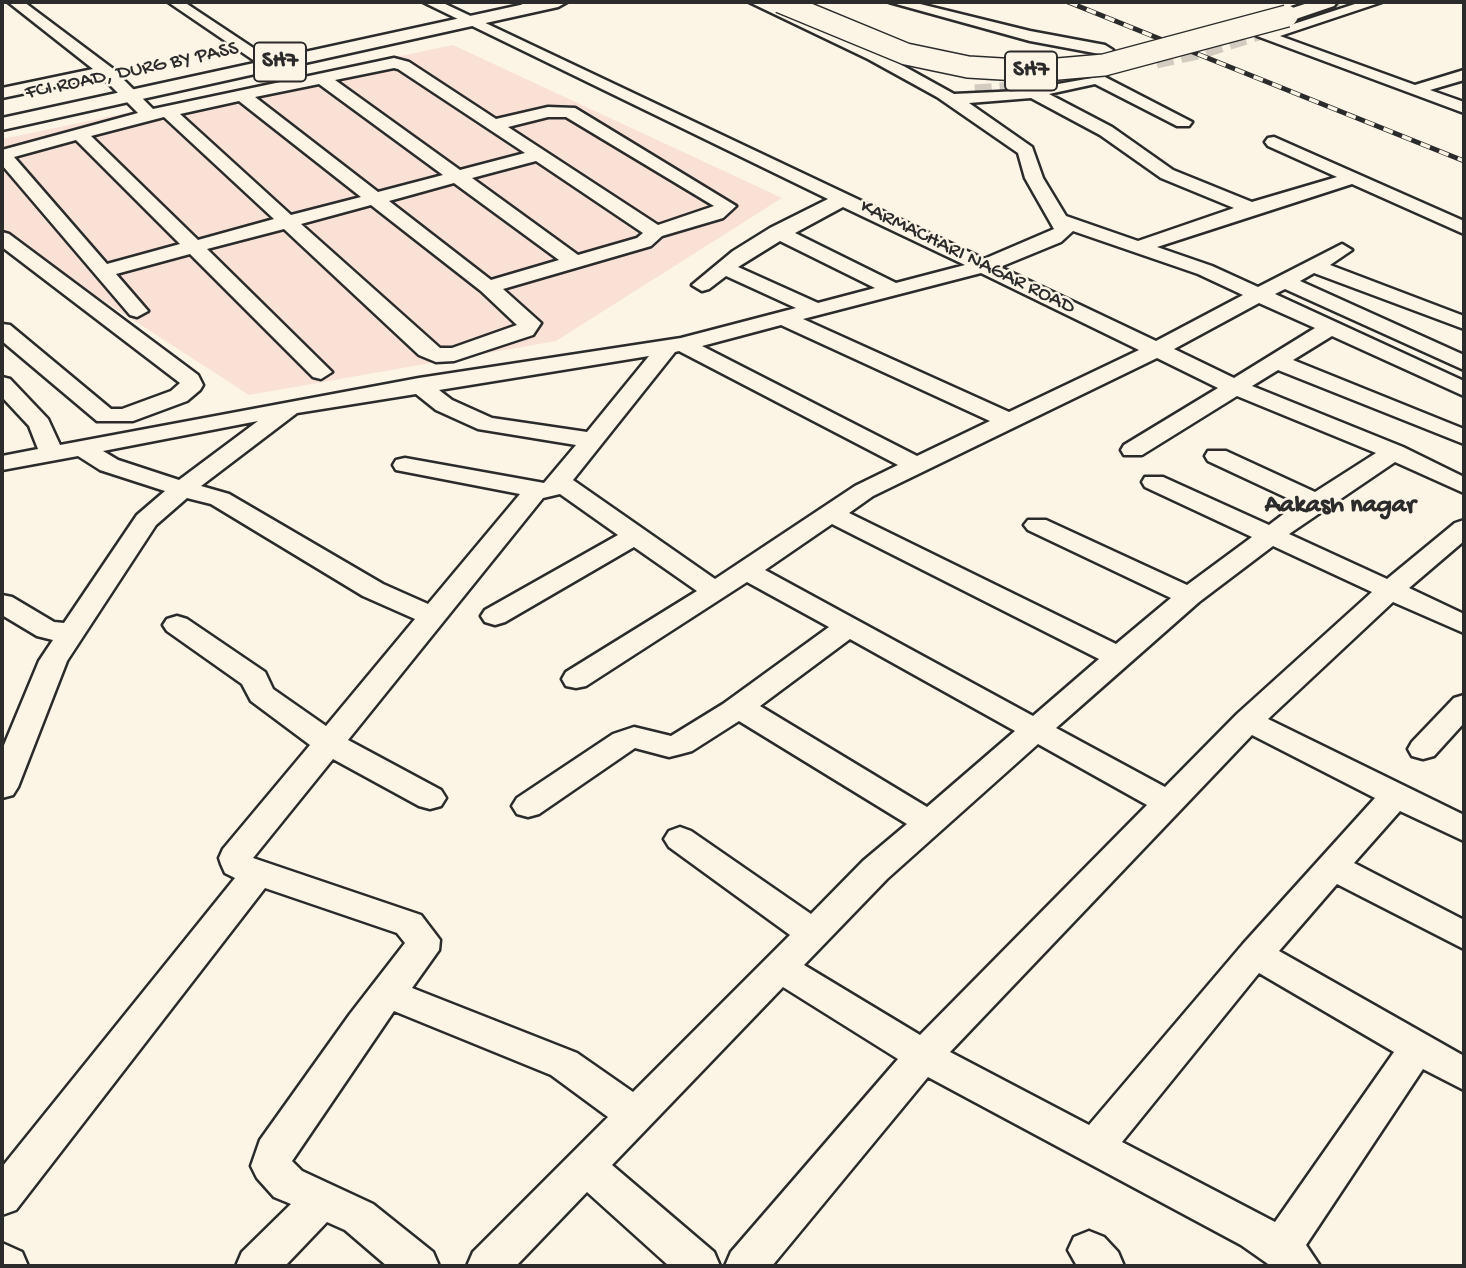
<!DOCTYPE html>
<style>
body{margin:0}
#map{position:relative;width:1466px;height:1268px;overflow:hidden;background:#fcf5e5;font-family:"Gochi Hand",sans-serif}
canvas{display:block}
.frame{position:absolute;inset:0;border:4px solid #2b2b2b;pointer-events:none}
</style>
<div id="map">
<canvas width="1466" height="1268"></canvas>
<div class="frame"></div>
</div>
<script>
const ctx = document.querySelector('canvas').getContext('2d');
ctx.lineJoin = 'round';
function fillPath(path, color) {
  ctx.fillStyle = color;
  ctx.fill(path, 'evenodd');
}
function shape(rows) {
  const path = new Path2D();
  for (const r of rows) {
    path.moveTo(r[0], r[1]);
    for (let i = 2; i < r.length; i += 2) path.lineTo(r[i], r[i + 1]);
  }
  return path;
}
function trace(path, color, width, dash) {
  ctx.strokeStyle = color;
  ctx.lineWidth = width;
  ctx.lineCap = dash ? 'butt' : 'round';
  ctx.setLineDash(dash || []);
  ctx.stroke(path);
}
function drawText(font, color, halo, rows, align = 'center') {
  ctx.font = font + ' "Gochi Hand",sans-serif';
  ctx.lineWidth = 5;
  ctx.setLineDash([]);
  ctx.textBaseline = 'middle';
  ctx.strokeStyle = halo;
  ctx.fillStyle = color;
  for (const [text, x, y, turn = 0] of rows) {
    ctx.save();
    ctx.translate(x, y);
    ctx.rotate((+turn || 0) * Math.PI / 180);
    ctx.textAlign = isNaN(turn) ? turn : align;
    if (halo) ctx.strokeText(text, 0, 0);
    ctx.fillText(text, 0, 0);
    ctx.restore();
  }
}
const built = shape([
 [453,45,782,198,556,341,249,395,2,235,2,139]
]);
const minorTunnel = shape([
 [1156,60,1202,50,1346,4],
 [975,93,1025,89,1109,70]
]);
const minor = shape([
 [8,2,24,2,112,68,153,109,394,58,409,62,496,119,548,107,575,108,736,206,723,218,662,236,651,246,503,289,541,323,533,335,454,361,436,362,419,355,284,229,207,249,332,372,321,379,313,377,190,254,116,274,148,311,137,317,130,315,2,165,2,150,138,113,102,77,2,98,2,88,93,69,8,2],
 [394,68,398,69,525,153,460,170,335,80,394,68],
 [319,84,443,175,378,192,255,97,319,84],
 [239,101,361,197,291,215,180,114,239,101],
 [164,117,274,219,198,240,91,136,164,117],
 [548,117,566,117,714,206,658,225,508,127,548,117],
 [76,140,180,244,107,264,14,157,76,140],
 [536,161,643,233,637,238,578,255,472,178,536,161],
 [454,183,559,260,491,280,389,201,454,183],
 [371,205,481,291,517,325,452,348,440,348,301,224,371,205],
 [168,2,184,2,279,65,271,70,265,68,168,2],
 [423,2,441,2,984,259,1054,229,1025,178,1018,153,937,97,868,59,749,2,767,2,880,53,954,94,1019,91,1103,76,1192,122,1189,126,1177,126,1095,84,1049,94,1112,127,1173,170,1252,202,1337,177,1268,146,1265,142,1268,138,1274,137,1464,221,1464,234,1352,184,1157,247,1212,266,1258,287,1342,244,1352,250,1330,265,1464,316,1464,329,1314,273,1300,281,1464,355,1464,370,1285,289,1275,294,1464,381,1464,396,1332,336,1293,360,1464,429,1464,444,1278,370,1252,386,1403,447,1464,477,1464,493,1395,462,1289,534,1387,579,1455,523,1464,520,1464,541,1409,588,1464,614,1464,633,1393,602,1268,719,1464,815,1464,841,1400,811,1354,863,1464,920,1464,949,1337,884,1279,951,1464,1056,1464,1090,1423,1069,1306,1245,1320,1266,1271,1266,1241,1245,928,1077,772,1266,725,1266,731,1252,898,1059,783,987,612,1165,714,1252,720,1266,669,1266,587,1192,516,1266,467,1266,473,1252,608,1117,551,1075,394,1011,292,1161,302,1171,373,1204,433,1252,439,1266,387,1266,345,1230,327,1222,285,1266,236,1266,242,1252,291,1204,274,1197,257,1178,251,1166,260,1140,350,1014,405,943,397,933,265,888,16,1210,2,1215,2,1167,235,878,225,873,221,864,219,858,223,849,310,745,251,701,242,684,167,631,163,625,167,619,177,616,187,619,265,672,273,689,326,726,415,619,363,596,211,504,187,498,156,525,67,661,18,787,13,795,2,798,2,750,39,661,53,640,37,636,2,615,2,595,12,597,54,622,64,623,137,515,165,491,100,470,78,456,2,470,2,456,38,449,29,426,2,397,2,377,10,379,48,419,60,445,419,378,681,338,796,308,726,276,709,289,702,291,692,285,733,251,770,228,828,199,423,2],
 [1031,98,1100,135,1161,178,1234,208,1138,241,1066,216,1043,178,1032,147,969,103,1031,98],
 [843,207,965,265,896,283,795,233,843,207],
 [1073,231,1198,274,1243,295,1156,341,1000,267,1061,242,1073,231],
 [780,241,875,288,818,303,738,267,780,241],
 [981,273,1139,350,1009,412,803,319,981,273],
 [1259,303,1315,328,1234,378,1174,349,1259,303],
 [781,325,990,421,917,456,702,346,781,325],
 [679,351,898,465,855,486,715,579,573,480,675,352,679,351],
 [649,356,587,432,492,418,452,400,439,390,649,356],
 [1157,358,1218,388,1124,445,1121,450,1124,455,1142,455,1237,396,1376,453,1315,492,1226,451,1208,451,1205,456,1208,461,1298,503,1269,525,1163,477,1145,477,1142,482,1145,487,1252,537,1187,585,1046,520,1028,520,1024,525,1028,530,1171,598,1116,644,849,513,873,496,1157,358],
 [416,394,436,410,478,429,576,445,544,483,405,458,396,460,393,465,396,470,520,494,428,604,383,584,229,494,201,486,297,413,416,394],
 [258,421,179,480,118,460,103,451,258,421],
 [560,494,618,535,485,610,481,616,485,622,495,625,505,622,634,547,697,591,566,672,562,679,566,686,576,688,586,686,747,582,829,627,723,704,671,736,634,727,613,734,517,798,512,806,517,814,528,817,539,814,635,748,669,757,681,754,692,751,739,721,907,824,863,861,811,914,691,831,680,827,669,831,664,839,669,847,790,935,633,1092,577,1053,412,988,439,950,440,940,421,915,253,858,333,759,419,806,430,809,441,806,446,798,441,790,348,740,543,498,560,494],
 [832,524,1099,659,1033,716,765,570,832,524],
 [1273,546,1372,592,1237,714,1165,787,1056,728,1199,602,1273,546],
 [850,639,1015,731,927,807,760,706,850,639],
 [1252,735,1375,798,1243,944,1089,1125,950,1052,1252,735],
 [1038,744,1147,805,920,1035,804,965,887,879,1038,744],
 [1259,973,1394,1052,1275,1222,1122,1142,1259,973],
 [517,2,532,2,525,6,517,2],
 [889,2,912,2,1030,31,1105,45,1113,50,1105,55,1030,41,889,2],
 [1361,2,1382,2,1280,36,1415,85,1464,70,1464,80,1430,90,1464,102,1464,113,1257,36,1361,2],
 [2,232,9,234,198,375,203,385,200,390,187,401,133,421,97,421,2,341,2,324,10,325,111,409,122,409,171,391,180,383,2,247,2,232],
 [1464,695,1464,723,1434,756,1423,759,1412,756,1408,749,1412,742,1454,698,1464,695],
 [1089,1231,1104,1237,1118,1252,1124,1266,1077,1266,1068,1250,1074,1237,1089,1231],
 [2,1243,22,1252,28,1266,2,1266,2,1243]
]);
const major = shape([
 [534,2,567,2,558,7,2,130,2,118,534,2],
 [1311,2,1337,2,1334,6,1287,22,1278,16,1280,12,1311,2]
]);
const rail = shape([
 [1068,2,1464,161]
]);
const majorBridge = shape([
 [780,2,906,54,968,67,1035,71,1104,65,1287,16]
]);
const farStreetnames = [
 ["FCI ROAD, DURG BY PASS",132,72,-12],
 ["KARMACHARI NAGAR ROAD",967,258,26]
];
const shields = [
 [280,62,52],
 [1031,71,52]
];
const shieldNames = [
 ["SH7",280,62],
 ["SH7",1031,71]
];
const neighbourhoodNames = [
 ["Aakash nagar",1340,507]
];
fillPath(built, '#f9e2d5');
trace(minorTunnel, '#d2cdc0', 17, [17, 8]);
trace(minor, '#2b2b2b', 5);
trace(major, '#2b2b2b', 5);
fillPath(minor, '#fcf5e5');
fillPath(major, '#fcf5e5');
trace(rail, '#2b2b2b', 5);
trace(rail, '#fcf5e5', 3.5, [10]);
trace(majorBridge, '#2b2b2b', 24, []);
trace(majorBridge, '#fcf5e5', 21);
drawText('21px', '#2b2b2b', '#fcf5e5', farStreetnames);
for (const [x, y, w] of shields) {
  const box = new Path2D();
  box.roundRect(x - w / 2, y - 19.5, w, 39, 5);
  ctx.fillStyle = '#fcf5e5';
  ctx.fill(box);
  trace(box, '#2b2b2b', 2);
}
drawText('bold 23px', '#2b2b2b', null, shieldNames);
drawText('bold 26px', '#2b2b2b', '#fcf5e5', neighbourhoodNames);
</script>
